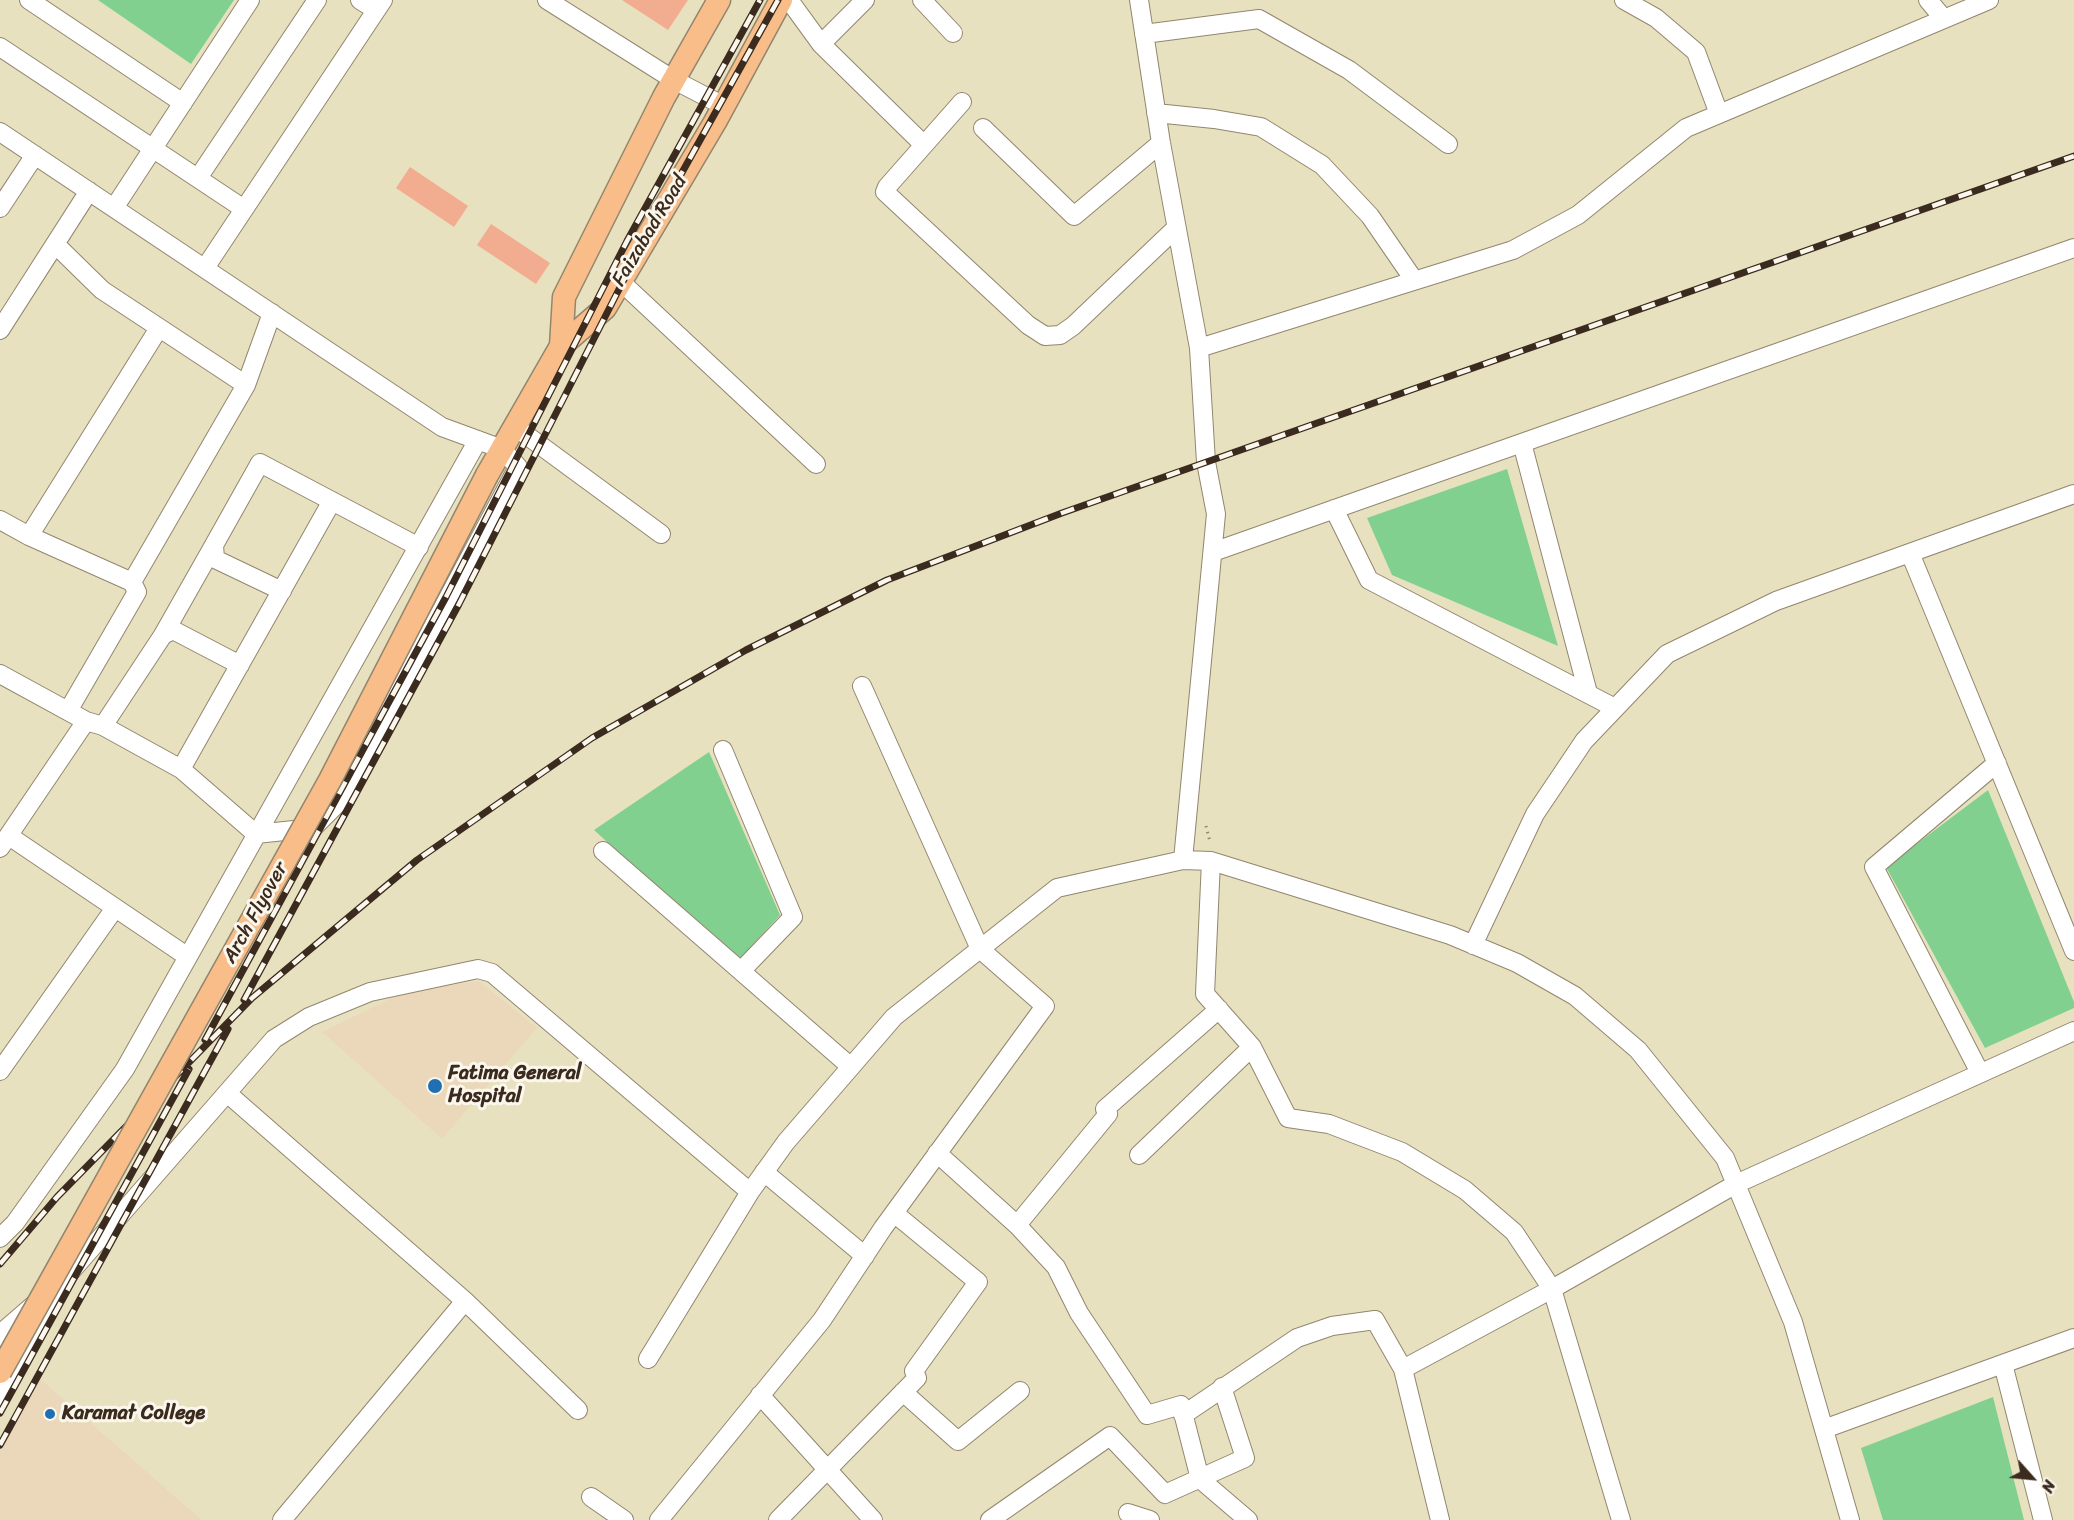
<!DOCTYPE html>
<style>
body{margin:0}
#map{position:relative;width:2074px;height:1520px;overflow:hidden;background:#e8e1bf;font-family:Sriracha,sans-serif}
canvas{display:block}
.north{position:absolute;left:2002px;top:1448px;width:60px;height:60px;-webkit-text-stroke:4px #fbf7ec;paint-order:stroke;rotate:117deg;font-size:16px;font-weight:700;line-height:24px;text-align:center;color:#3b2a1e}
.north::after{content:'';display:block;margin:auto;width:21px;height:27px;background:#3b2a1e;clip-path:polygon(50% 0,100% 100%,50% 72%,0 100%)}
</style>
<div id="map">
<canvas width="2074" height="1520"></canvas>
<div class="north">N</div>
</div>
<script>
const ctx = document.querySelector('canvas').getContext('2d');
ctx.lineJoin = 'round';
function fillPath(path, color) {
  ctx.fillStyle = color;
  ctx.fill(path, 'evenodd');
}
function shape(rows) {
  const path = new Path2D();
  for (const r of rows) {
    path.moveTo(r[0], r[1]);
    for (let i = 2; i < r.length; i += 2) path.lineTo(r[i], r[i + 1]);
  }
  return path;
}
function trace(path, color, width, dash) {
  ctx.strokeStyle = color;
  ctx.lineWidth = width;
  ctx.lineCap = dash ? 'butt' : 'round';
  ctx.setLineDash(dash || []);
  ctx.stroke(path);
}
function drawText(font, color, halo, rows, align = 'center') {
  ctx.font = font + ' Sriracha,sans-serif';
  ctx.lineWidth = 6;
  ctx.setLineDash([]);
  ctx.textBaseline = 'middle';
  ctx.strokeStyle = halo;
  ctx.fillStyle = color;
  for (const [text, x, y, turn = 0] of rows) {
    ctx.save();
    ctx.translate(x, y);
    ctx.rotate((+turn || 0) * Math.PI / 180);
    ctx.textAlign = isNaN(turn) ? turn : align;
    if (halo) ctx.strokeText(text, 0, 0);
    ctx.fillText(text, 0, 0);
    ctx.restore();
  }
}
const built = shape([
 [479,981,537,1028,442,1139,322,1032,402,993],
 [39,1378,202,1520,0,1520,0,1450]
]);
const green = shape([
 [98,0,234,0,191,64],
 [1507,469,1558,646,1392,575,1367,518],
 [709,752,780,915,738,961,594,830],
 [1988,790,2074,1002,2074,1008,1985,1048,1886,867],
 [1993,1397,2024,1520,1883,1520,1861,1448]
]);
const building = shape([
 [622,0,688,0,668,30],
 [410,167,468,206,454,227,396,188],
 [491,224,550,263,536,284,477,245]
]);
const path = shape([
 [1206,826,1210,842]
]);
const minor = shape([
 [29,0,183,103],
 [360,0,376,10],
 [547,0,674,80,724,106],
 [789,0,821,44,924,145],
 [922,0,953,33],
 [1139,0,1161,143,1199,348,1206,462,1216,514,1183,860],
 [1624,0,1656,18,1696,52,1719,114],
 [1928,0,1944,19],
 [1144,34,1259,19,1349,70,1448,144],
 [821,44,865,0],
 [0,47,244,209],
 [962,102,887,187,885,192,1028,325,1045,336,1060,335,1073,326,1176,228],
 [1156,113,1214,119,1261,127,1322,165,1370,216,1414,280],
 [983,128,1074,216,1161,143],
 [0,132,442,427,502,449,518,467,339,802,313,828,256,834,181,769,103,726,86,721,0,674],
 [198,178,317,0],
 [0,208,35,155],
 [114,208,250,0],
 [55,244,102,290,246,385],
 [205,268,383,0],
 [620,281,816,464],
 [0,330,89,191],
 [1199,348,1513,250,1578,215,1686,128,1989,0],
 [514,426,661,534],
 [1522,443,1588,693],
 [1334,509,1369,580,1615,708],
 [0,520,29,536,132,582,137,592,68,711],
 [29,536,159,328],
 [1213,552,2074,248],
 [1910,553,2074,951],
 [132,582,246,385,272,313],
 [282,591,215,559,214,545,260,463,419,547],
 [163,635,214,545],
 [103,726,163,635,173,630,240,665],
 [723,750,793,917,741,971],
 [181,769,332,501],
 [9,836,188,957],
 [0,848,86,721],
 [603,851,851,1067],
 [1211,861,1205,994,1252,1047,1288,1118,1329,1124,1402,1152,1465,1190,1514,1232,1552,1289,1621,1520],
 [1473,945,1535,814,1584,741,1667,654,1776,601,2074,494],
 [0,1071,115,908],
 [1980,1073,1874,867,1997,763],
 [227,1093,465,1301,578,1410],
 [937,1153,1017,1225,1056,1267,1079,1313,1147,1415,1181,1405,1200,1479,1248,1520],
 [1139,1155,1252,1047],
 [764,1172,865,1256],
 [1017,1225,1108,1114,1105,1109,1219,1009],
 [0,1238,15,1223,125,1069,478,440],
 [0,1340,7,1328,67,1276,274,1039,309,1017,370,992,478,969,492,973,750,1192],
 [648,1359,750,1192,786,1142,894,1017,1057,888,1183,860,1211,861,1450,935,1517,963,1575,996,1638,1050,1725,1158,1793,1322,1850,1520],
 [2003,1364,2043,1520],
 [1403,1369,1552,1289,1736,1184,2074,1031],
 [903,1392,958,1441,1020,1391],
 [760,1395,873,1520],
 [0,1398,61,1288],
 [1183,1415,1297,1338,1332,1326,1375,1320,1403,1369,1440,1520],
 [1824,1429,2074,1338],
 [591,1497,624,1520],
 [1128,1513,1150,1520],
 [282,1520,465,1301],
 [659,1520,822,1320,883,1228,1045,1006,980,949,862,686],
 [778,1520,917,1378,914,1371,978,1282,894,1213],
 [990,1520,1110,1436,1165,1494,1245,1458,1222,1387]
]);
const major = shape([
 [561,346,564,297,664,97,719,0],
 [487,475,561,346,605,308,715,122,781,0]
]);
const rail = shape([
 [244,1000,459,604,640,248,778,0],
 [205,1040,446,597,627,241,760,0],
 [0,1264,57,1197,252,998,417,860,592,738,746,650,887,580,1062,513,2074,156],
 [0,1413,189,1069],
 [0,1445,228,1029]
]);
const majorBridge = shape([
 [0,1372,330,780,487,475]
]);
const markers = [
 [435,1086,8,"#1f6fb2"],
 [50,1414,6,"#1f6fb2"]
];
const streetNames = [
 ["Faizabad Road",650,231,-59],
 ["Arch Flyover",256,913,-61]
];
const poiNames = [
 ["Fatima General",448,1074],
 ["Hospital",448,1097],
 ["Karamat College",62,1414]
];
fillPath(built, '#ebd8ba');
fillPath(green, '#81d090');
fillPath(building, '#f2ac8f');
trace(minor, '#92866e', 20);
trace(major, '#92866e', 25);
trace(path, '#92866e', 3, [1.5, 4.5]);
trace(minor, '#fff', 18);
trace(major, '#f8bd89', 22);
trace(rail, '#3b2a1e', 7);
trace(rail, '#fbf7ec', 4.5, [14]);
trace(majorBridge, '#92866e', 25, []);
trace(majorBridge, '#f8bd89', 22);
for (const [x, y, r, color] of markers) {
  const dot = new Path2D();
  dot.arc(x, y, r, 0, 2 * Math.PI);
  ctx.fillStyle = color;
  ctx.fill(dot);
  trace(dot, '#fbf7ec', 2);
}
drawText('20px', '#3b2a1e', '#fbf7ec', streetNames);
drawText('bold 20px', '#3b2a1e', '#fbf7ec', poiNames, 'left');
</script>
